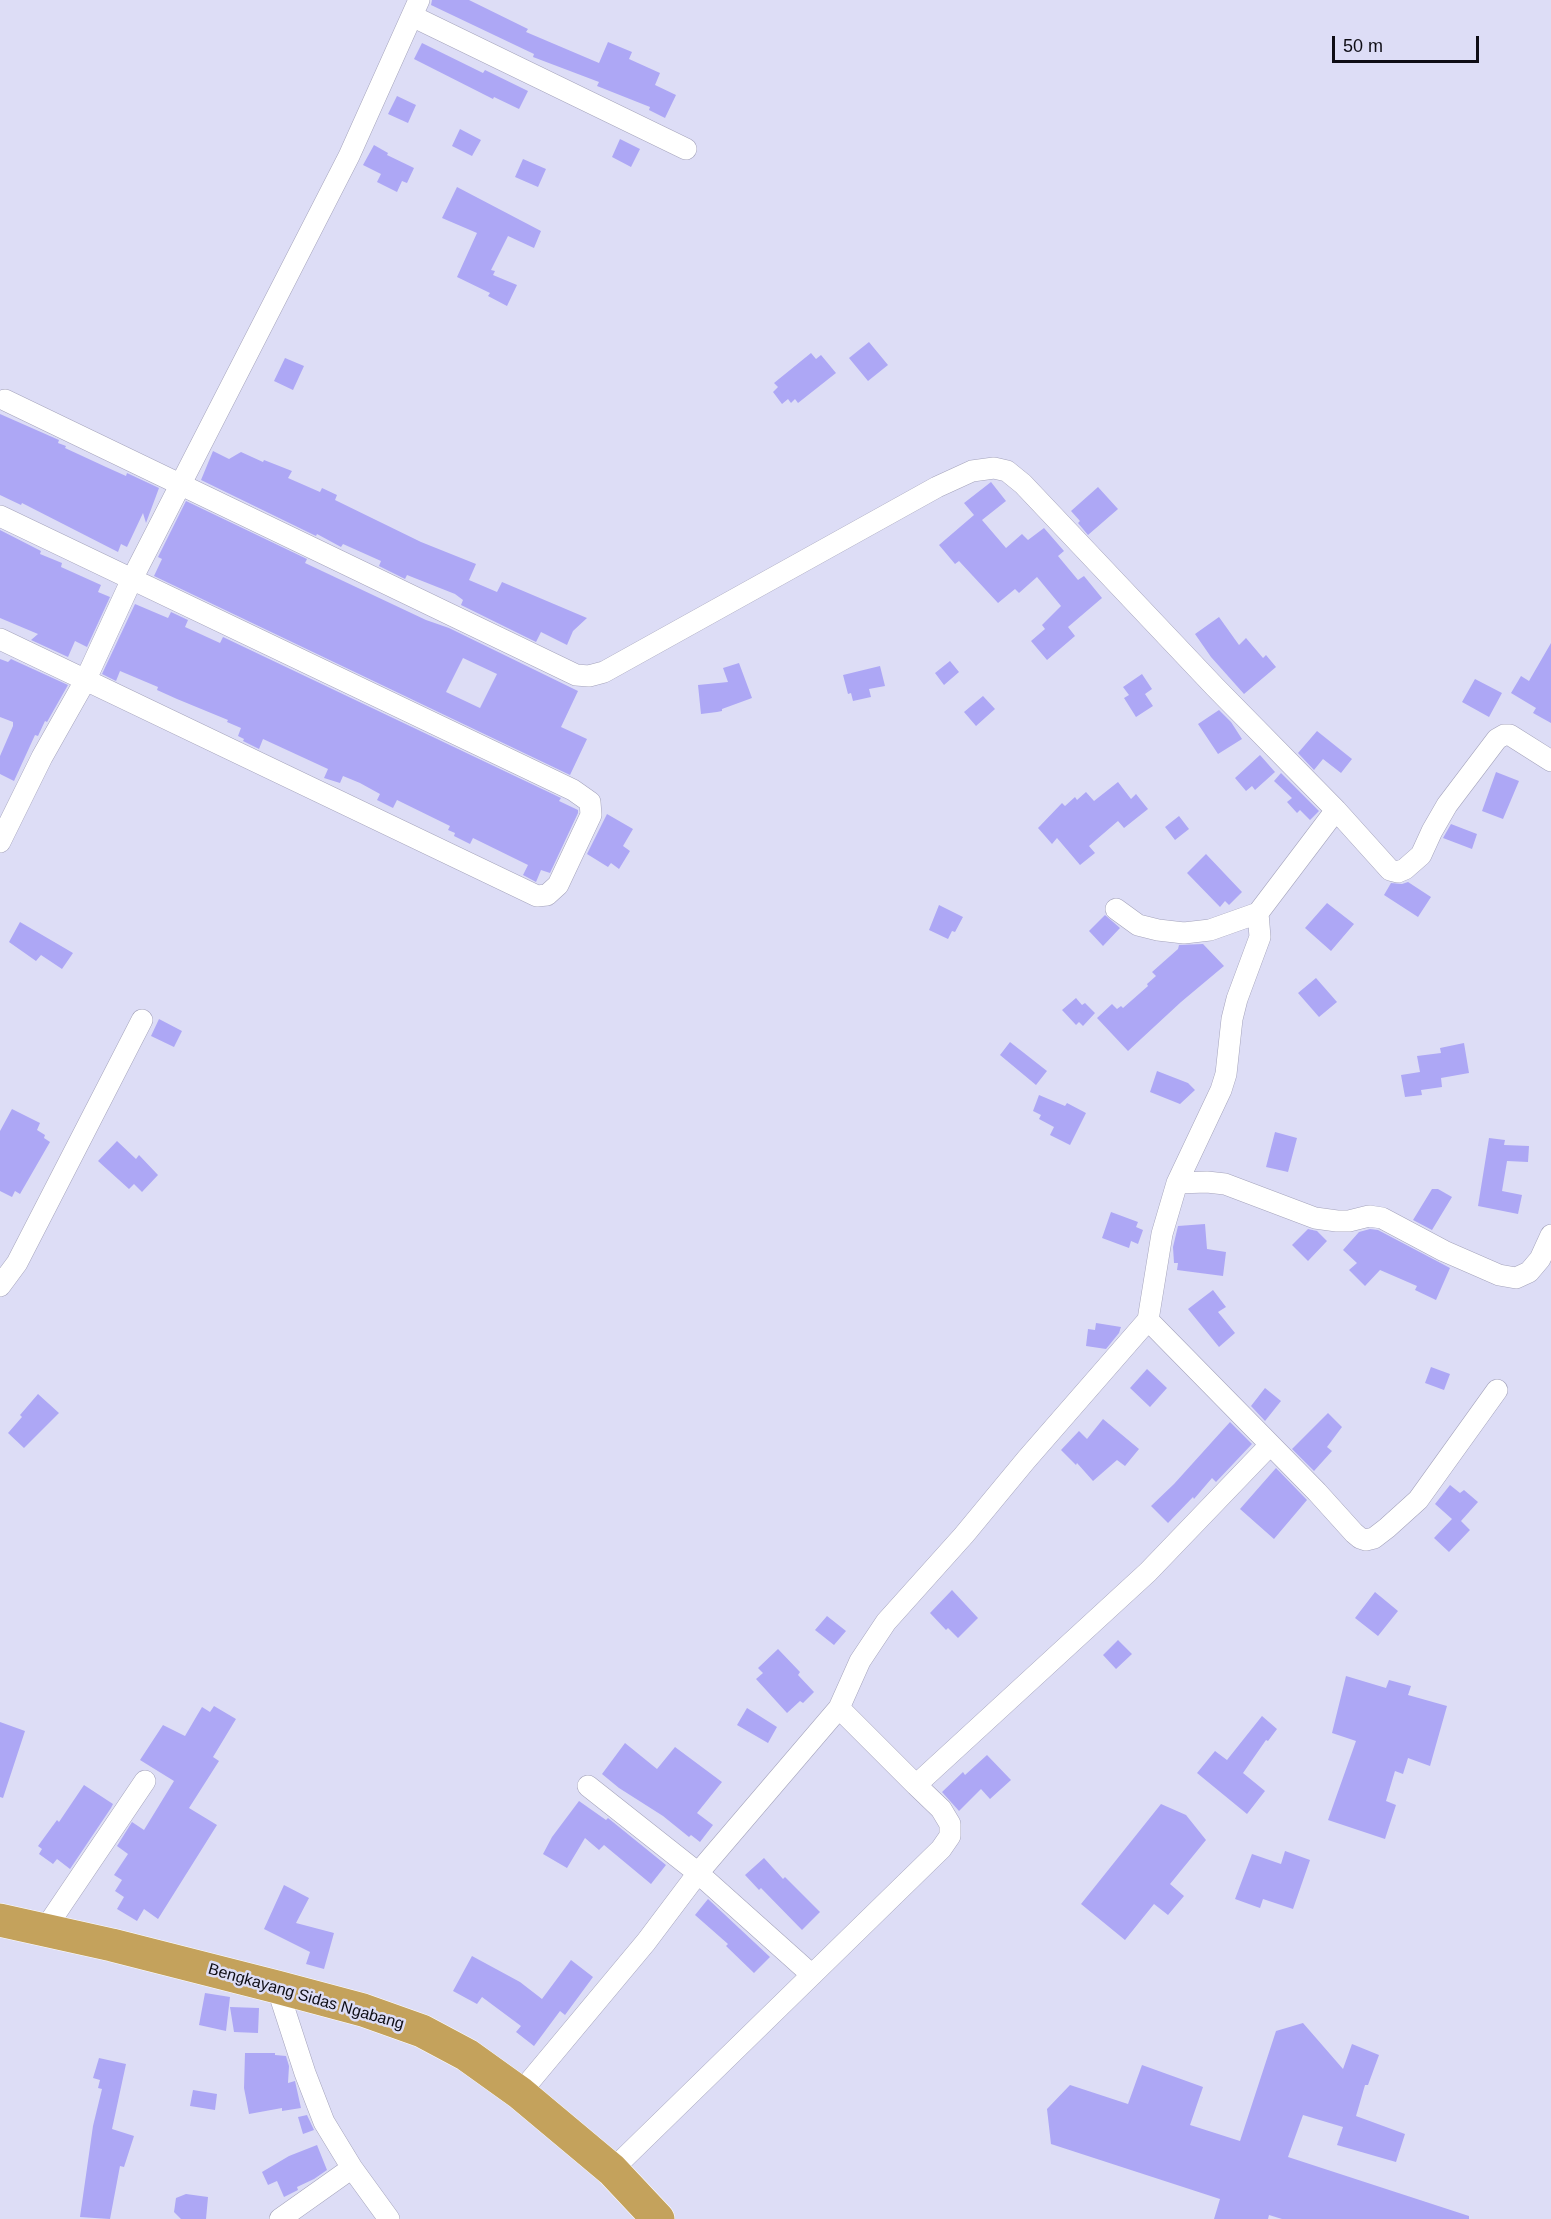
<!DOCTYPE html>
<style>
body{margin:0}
#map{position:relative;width:1551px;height:2219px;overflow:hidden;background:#ddddf6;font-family:Arial,sans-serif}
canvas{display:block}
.scale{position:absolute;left:1332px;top:36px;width:147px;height:27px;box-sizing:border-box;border:3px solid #0e0d15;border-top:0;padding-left:8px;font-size:18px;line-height:21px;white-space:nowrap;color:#0e0d15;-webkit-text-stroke:4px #ddddf6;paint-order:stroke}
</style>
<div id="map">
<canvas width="1551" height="2219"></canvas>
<div class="scale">50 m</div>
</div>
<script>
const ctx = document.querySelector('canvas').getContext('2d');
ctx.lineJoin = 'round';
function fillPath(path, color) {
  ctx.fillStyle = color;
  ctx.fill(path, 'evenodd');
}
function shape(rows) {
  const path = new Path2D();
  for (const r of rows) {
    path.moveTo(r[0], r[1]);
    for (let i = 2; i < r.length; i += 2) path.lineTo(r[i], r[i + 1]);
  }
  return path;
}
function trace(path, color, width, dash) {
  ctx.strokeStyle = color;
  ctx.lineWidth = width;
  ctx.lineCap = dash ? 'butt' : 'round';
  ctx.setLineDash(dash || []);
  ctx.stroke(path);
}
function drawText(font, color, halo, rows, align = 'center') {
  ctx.font = font + ' Arial,sans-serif';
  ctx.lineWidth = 5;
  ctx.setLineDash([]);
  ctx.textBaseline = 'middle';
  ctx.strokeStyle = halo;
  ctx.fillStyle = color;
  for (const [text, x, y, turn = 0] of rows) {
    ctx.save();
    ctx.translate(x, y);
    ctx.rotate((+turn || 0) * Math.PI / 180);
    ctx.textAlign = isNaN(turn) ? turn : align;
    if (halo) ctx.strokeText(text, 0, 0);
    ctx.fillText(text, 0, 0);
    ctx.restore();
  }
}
const building = shape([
 [432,0,469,0,528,29,526,32,599,63,608,42,632,52,629,59,660,73,655,85,676,95,665,118,649,110,650,107,597,86,599,82,533,57,534,54,431,5],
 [422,43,483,73,485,70,528,91,519,109,494,97,493,99,414,59],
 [397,96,416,105,408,123,388,114],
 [460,129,481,140,472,156,452,146],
 [620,139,640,149,631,167,612,157],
 [374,145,388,153,387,155,414,168,407,183,402,181,397,192,377,182,381,174,363,165],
 [523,159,546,169,538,187,515,177],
 [457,187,541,231,534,248,508,236,491,270,495,271,493,275,517,285,507,306,488,296,490,293,457,277,477,233,442,218],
 [869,342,888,365,868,381,849,358],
 [811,353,816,359,821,355,836,373,798,403,795,399,791,403,788,399,782,404,773,392,778,387,774,383],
 [285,358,304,366,293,390,274,381],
 [0,414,59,440,58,443,66,446,65,448,106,467,126,476,127,473,159,488,146,523,143,513,127,547,121,544,118,552,22,503,21,505,0,495],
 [213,451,229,459,241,452,263,462,264,460,292,471,288,478,320,492,322,488,337,495,335,500,421,542,476,564,469,580,497,592,502,582,587,618,573,631,567,645,541,632,536,642,461,605,463,600,455,594,407,575,405,579,379,566,381,561,343,544,341,547,317,534,316,536,201,480],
 [991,482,1006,501,982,520,1006,548,1022,534,1028,540,1044,528,1064,551,1058,556,1078,580,1084,576,1102,598,1068,627,1075,636,1047,660,1031,641,1045,629,1042,625,1061,606,1037,577,1019,593,1015,589,998,603,959,561,955,564,939,545,974,515,964,503],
 [1098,487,1118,509,1088,535,1078,523,1080,521,1071,511],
 [186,501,307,559,305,563,426,620,449,628,578,691,561,727,587,739,570,775,154,576,162,559,158,557],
 [463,658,497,674,480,708,446,692],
 [0,530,41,551,40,554,62,563,61,567,101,585,98,592,110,597,87,647,75,641,68,657,31,640,38,634,0,618],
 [135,604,168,618,171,612,188,620,185,627,220,643,223,637,561,798,559,801,578,810,578,813,550,873,541,870,536,882,523,875,528,865,473,838,470,844,454,836,455,833,448,830,450,826,397,800,393,808,377,800,380,794,360,783,343,776,340,783,324,778,328,769,263,739,259,749,243,741,244,739,238,736,241,728,227,722,228,720,177,699,157,690,158,687,120,671,116,681,102,674],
 [1219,617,1239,645,1246,638,1263,658,1266,655,1276,667,1244,694,1211,657,1195,634],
 [1551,643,1551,723,1533,713,1536,708,1511,693,1521,676,1529,681],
 [0,659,8,662,11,659,68,685,47,722,45,721,38,736,35,735,14,781,0,774,0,756,13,726,13,722,0,717],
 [950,661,959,672,944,685,935,673],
 [739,663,752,698,722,709,722,711,717,712,701,714,698,685,728,682,723,668],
 [880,666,885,686,869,689,871,697,853,701,851,693,848,694,843,675],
 [1142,674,1152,689,1145,694,1153,706,1136,717,1124,698,1129,695,1123,687],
 [1475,679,1502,693,1489,717,1462,702],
 [983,696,995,709,976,726,964,712],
 [1219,710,1231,722,1242,739,1218,754,1198,724],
 [1317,731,1352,759,1341,773,1323,759,1314,770,1298,753],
 [1260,755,1275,772,1255,790,1252,786,1246,791,1235,778],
 [1496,772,1519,781,1503,819,1482,811],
 [1281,773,1319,811,1310,820,1300,810,1297,813,1287,802,1292,798,1274,781],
 [1118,782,1131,799,1136,794,1148,809,1124,828,1118,821,1089,846,1095,853,1080,865,1057,838,1052,844,1038,828,1062,803,1065,806,1075,797,1077,800,1086,792,1094,801],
 [607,814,633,829,623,846,630,851,619,869,611,863,608,867,587,854],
 [1179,816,1189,829,1175,840,1165,827],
 [1451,824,1477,834,1472,849,1443,838],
 [1206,854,1242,892,1229,905,1225,901,1220,907,1187,873],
 [1408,882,1431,897,1418,917,1384,895,1391,883,1402,884],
 [1327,903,1354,924,1331,951,1305,928],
 [939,905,963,917,955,932,952,931,948,939,929,930],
 [1105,915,1120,928,1103,946,1089,931],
 [20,922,73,953,62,969,41,955,36,961,9,942],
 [1203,944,1224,966,1181,1002,1128,1051,1097,1018,1112,1004,1117,1009,1121,1006,1123,1008,1148,986,1147,984,1156,976,1152,972,1178,949,1179,945],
 [1316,978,1337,1002,1319,1017,1298,993],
 [1076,998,1082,1005,1085,1003,1095,1013,1083,1026,1079,1022,1076,1025,1062,1010],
 [159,1019,182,1031,174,1047,151,1036],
 [1010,1042,1047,1071,1036,1085,1000,1055],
 [1464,1043,1469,1073,1441,1078,1442,1087,1421,1090,1422,1095,1405,1097,1401,1075,1420,1072,1417,1056,1441,1053,1440,1048],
 [1157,1071,1188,1083,1195,1090,1180,1104,1150,1092],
 [1039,1095,1065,1106,1067,1103,1086,1113,1070,1145,1050,1135,1054,1127,1039,1119,1041,1115,1033,1111],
 [12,1109,40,1123,37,1130,45,1135,44,1138,50,1142,20,1194,15,1191,12,1197,0,1191,0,1131],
 [1275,1132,1297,1138,1288,1172,1266,1167],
 [1489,1138,1505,1140,1504,1145,1529,1146,1528,1162,1507,1161,1502,1191,1522,1195,1518,1214,1478,1206],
 [117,1141,136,1159,139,1155,158,1175,142,1192,134,1184,129,1189,98,1161],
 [1432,1189,1438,1189,1452,1197,1432,1230,1413,1220],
 [1111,1212,1138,1222,1136,1227,1143,1230,1138,1244,1131,1241,1129,1248,1102,1238],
 [1205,1224,1207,1249,1226,1252,1223,1276,1177,1270,1178,1263,1174,1263,1173,1247,1178,1226],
 [1308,1229,1317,1231,1327,1241,1308,1261,1292,1245],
 [1370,1229,1378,1230,1450,1268,1436,1300,1415,1290,1417,1286,1380,1270,1365,1286,1349,1270,1357,1263,1343,1250,1359,1232],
 [1213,1290,1226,1307,1218,1312,1235,1333,1219,1347,1188,1309],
 [1096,1323,1121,1327,1119,1333,1106,1349,1086,1346,1088,1329,1095,1330],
 [1431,1367,1450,1374,1444,1390,1425,1383],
 [1147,1369,1167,1388,1150,1407,1130,1388],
 [1265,1388,1281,1401,1265,1421,1251,1406],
 [38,1394,59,1413,24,1448,8,1433,22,1417,20,1415],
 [1328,1413,1342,1427,1327,1447,1332,1451,1314,1471,1292,1449],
 [1103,1419,1139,1449,1125,1466,1117,1460,1093,1481,1077,1463,1076,1465,1061,1450,1079,1431,1087,1439],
 [1230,1422,1252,1444,1216,1482,1212,1478,1194,1499,1193,1497,1168,1523,1151,1506,1174,1484],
 [1276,1468,1307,1500,1274,1539,1240,1509],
 [1450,1485,1460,1493,1464,1490,1478,1502,1461,1521,1470,1530,1449,1552,1434,1538,1452,1519,1435,1504],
 [952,1590,978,1618,958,1638,948,1628,946,1630,930,1613],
 [1375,1592,1398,1611,1378,1636,1355,1618],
 [827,1616,846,1631,834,1645,815,1630],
 [1118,1640,1132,1654,1116,1669,1103,1655],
 [778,1649,800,1672,798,1675,814,1692,803,1703,800,1701,787,1713,756,1679,763,1673,758,1668],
 [1346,1676,1386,1688,1389,1680,1411,1686,1408,1695,1447,1706,1430,1766,1408,1758,1403,1774,1395,1771,1386,1801,1396,1805,1385,1839,1328,1820,1356,1741,1332,1733],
 [214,1706,236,1719,213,1757,219,1761,189,1808,217,1825,158,1919,144,1909,137,1921,117,1909,124,1897,115,1891,122,1880,114,1875,128,1854,117,1846,132,1822,144,1830,174,1781,140,1760,163,1725,185,1736,202,1707,210,1712],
 [747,1708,777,1727,768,1743,737,1725],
 [1262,1716,1277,1729,1268,1741,1266,1740,1243,1773,1265,1791,1247,1814,1197,1773,1215,1751,1227,1760],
 [0,1722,25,1731,3,1798,0,1797],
 [625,1743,657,1769,675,1747,722,1782,697,1813,713,1825,700,1842,691,1835,689,1837,663,1816,619,1788,602,1774],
 [987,1755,1011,1780,990,1799,981,1789,959,1811,942,1792,963,1772,965,1775],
 [84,1785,113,1804,111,1808,70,1869,57,1859,53,1864,39,1854,42,1849,38,1846,57,1820,59,1822],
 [579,1801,606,1820,608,1818,666,1865,651,1884,604,1845,599,1850,585,1838,567,1868,543,1854,552,1837],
 [1161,1804,1186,1815,1206,1840,1170,1884,1184,1896,1168,1915,1154,1904,1125,1940,1081,1904],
 [1285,1851,1310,1860,1293,1909,1263,1899,1260,1908,1235,1899,1252,1854,1281,1864],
 [764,1858,783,1879,785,1877,820,1912,802,1930,761,1888,759,1890,745,1875],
 [284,1885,309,1898,296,1923,334,1933,324,1969,306,1964,310,1952,264,1929],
 [708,1899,770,1957,754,1973,726,1946,728,1944,695,1915],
 [472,1956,520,1982,542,1999,571,1960,593,1977,565,2015,560,2011,534,2046,516,2032,521,2026,482,1997,477,2004,453,1991],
 [205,1993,230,1997,226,2031,199,2025],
 [230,2007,259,2008,258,2033,234,2032],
 [1303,2023,1343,2069,1352,2044,1379,2055,1368,2085,1365,2085,1356,2116,1405,2134,1396,2162,1337,2145,1343,2127,1303,2115,1288,2157,1469,2216,1469,2219,1282,2219,1269,2215,1268,2219,1214,2219,1220,2199,1051,2144,1047,2109,1070,2085,1128,2104,1142,2065,1203,2087,1190,2125,1240,2141,1276,2031],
 [245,2053,275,2053,275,2055,286,2056,289,2066,288,2083,295,2081,301,2108,282,2111,282,2108,249,2114,244,2088],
 [99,2058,126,2064,112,2129,134,2136,124,2167,120,2166,110,2219,80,2217,93,2126,102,2089,98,2088,100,2080,93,2078],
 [193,2090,217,2094,215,2110,190,2106],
 [307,2115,314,2130,303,2134,298,2117],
 [317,2145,327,2170,314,2179,297,2187,298,2190,284,2197,277,2181,268,2185,262,2172,289,2156],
 [186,2194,208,2197,206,2219,181,2219,174,2212,176,2198]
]);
const minor = shape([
 [412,16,686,149],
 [5,400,576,675,589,676,604,672,937,487,972,471,994,468,1007,471,1023,484,1215,687,1336,810,1390,870,1398,872,1405,869,1421,855,1432,831,1447,805,1497,739,1504,735,1510,735,1551,761],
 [0,516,573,790,590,802,591,815,558,885,547,895,537,896,0,639],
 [0,842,42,757,85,681,132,579,349,156,419,0],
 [1116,909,1138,925,1158,930,1184,933,1210,930,1258,913,1336,810],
 [1177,1183,1207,1182,1225,1184,1315,1218,1337,1221,1349,1221,1369,1216,1382,1218,1444,1251,1499,1275,1516,1278,1529,1272,1540,1259,1551,1235],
 [0,1286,17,1263,142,1020],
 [1148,1320,1317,1492,1354,1533,1360,1538,1366,1540,1374,1538,1387,1528,1418,1500,1497,1390],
 [839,1708,916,1785,1148,1572,1270,1445],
 [588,1786,698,1873,812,1975],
 [45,1929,145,1781],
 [277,1987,305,2073,324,2122,352,2168,389,2219],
 [520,2093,646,1942,698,1873,839,1708,860,1661,886,1622,964,1535,1026,1460,1148,1320,1162,1234,1177,1183,1221,1090,1226,1074,1232,1019,1237,999,1260,937,1258,913],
 [612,2170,941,1849,950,1836,950,1824,941,1809,916,1785],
 [280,2219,352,2168]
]);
const trunk = shape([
 [0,1920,112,1945,277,1987,363,2010,422,2031,467,2055,520,2093,612,2170,658,2219]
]);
const streetNames = [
 ["Bengkayang Sidas Ngabang",306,1997,16]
];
fillPath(building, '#ada7f5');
trace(minor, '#a4a3bb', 22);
trace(trunk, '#fff', 34);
trace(minor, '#fff', 21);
trace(trunk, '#c4a25c', 33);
drawText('16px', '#0e0d15', '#ddddf6', streetNames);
</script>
